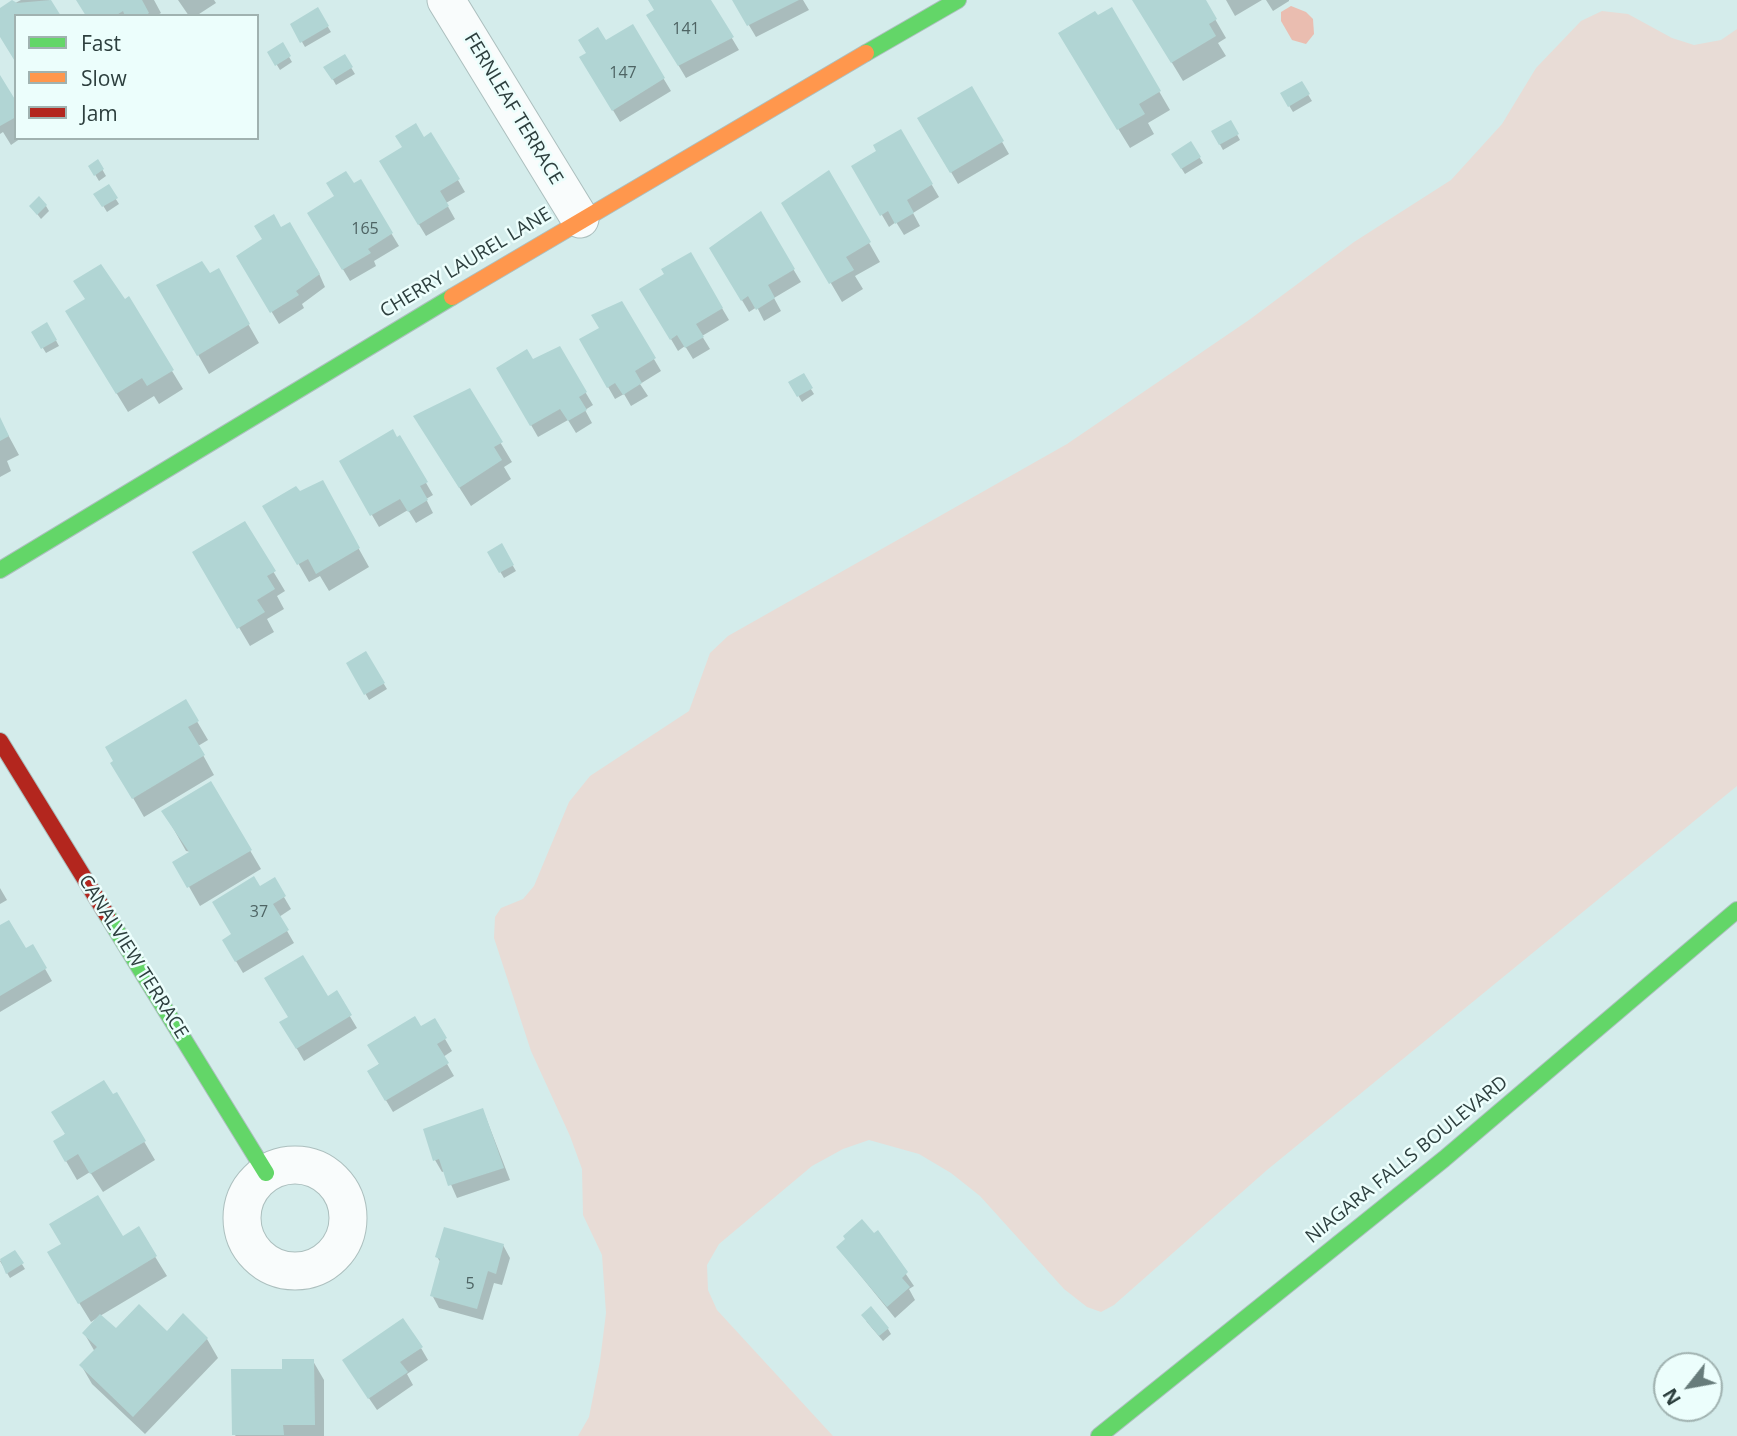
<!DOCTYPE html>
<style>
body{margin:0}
#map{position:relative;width:1737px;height:1436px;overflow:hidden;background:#d4eceb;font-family:"Open Sans",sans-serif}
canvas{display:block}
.legend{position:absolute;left:14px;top:14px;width:245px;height:126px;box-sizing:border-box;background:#ecfefc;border:2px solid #a0b2b0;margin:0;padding:9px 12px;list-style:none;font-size:21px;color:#2d3f3e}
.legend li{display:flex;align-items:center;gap:14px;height:35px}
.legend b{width:35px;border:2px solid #a0b2b0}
.north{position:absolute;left:1653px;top:1352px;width:70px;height:70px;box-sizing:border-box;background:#ecfefc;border:2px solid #a0b2b0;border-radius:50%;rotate:239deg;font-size:19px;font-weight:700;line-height:28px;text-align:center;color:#2d3f3e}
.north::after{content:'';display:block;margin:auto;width:24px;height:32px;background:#677c7b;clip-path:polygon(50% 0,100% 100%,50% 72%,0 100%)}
</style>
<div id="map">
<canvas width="1737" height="1436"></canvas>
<ul class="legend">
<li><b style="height:9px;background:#63d668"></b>Fast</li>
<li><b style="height:9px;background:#ff974d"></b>Slow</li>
<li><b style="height:9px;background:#b3261e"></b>Jam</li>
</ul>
<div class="north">N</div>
</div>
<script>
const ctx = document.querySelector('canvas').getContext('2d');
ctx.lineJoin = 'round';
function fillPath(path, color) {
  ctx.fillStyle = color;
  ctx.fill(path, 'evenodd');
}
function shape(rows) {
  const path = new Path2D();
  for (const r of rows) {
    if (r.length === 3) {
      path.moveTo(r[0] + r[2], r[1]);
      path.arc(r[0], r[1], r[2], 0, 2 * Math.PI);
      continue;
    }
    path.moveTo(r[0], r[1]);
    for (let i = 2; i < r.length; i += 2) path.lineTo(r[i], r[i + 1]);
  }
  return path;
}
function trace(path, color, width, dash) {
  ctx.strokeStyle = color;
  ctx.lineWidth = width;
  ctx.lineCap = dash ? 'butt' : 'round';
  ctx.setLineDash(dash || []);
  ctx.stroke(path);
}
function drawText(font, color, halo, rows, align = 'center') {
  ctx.font = font + ' "Open Sans",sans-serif';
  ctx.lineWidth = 5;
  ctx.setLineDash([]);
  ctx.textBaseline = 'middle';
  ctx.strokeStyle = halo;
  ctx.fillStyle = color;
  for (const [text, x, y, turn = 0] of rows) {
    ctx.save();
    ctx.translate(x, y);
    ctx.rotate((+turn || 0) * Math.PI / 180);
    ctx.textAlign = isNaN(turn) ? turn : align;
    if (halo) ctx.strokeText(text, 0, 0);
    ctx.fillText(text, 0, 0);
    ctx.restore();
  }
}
const green = shape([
 [1602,11,1628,14,1672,38,1694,45,1721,40,1737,29,1737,786,1267,1170,1114,1305,1101,1312,1087,1307,1064,1289,980,1196,951,1173,919,1154,869,1140,843,1149,812,1166,719,1244,707,1265,708,1290,717,1310,833,1436,578,1436,589,1417,600,1361,606,1313,602,1255,583,1215,582,1169,570,1136,531,1051,494,938,495,917,501,908,523,899,534,886,569,802,590,776,689,711,710,653,728,636,1067,444,1249,320,1354,242,1451,180,1502,124,1536,68,1581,21]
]);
const water = shape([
 [1291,6,1306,12,1313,19,1314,34,1306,44,1292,40,1281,21,1281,12]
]);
const shadow = shape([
 [21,0,49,0,59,16,16,16,0,35,0,11],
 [77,0,154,0,161,13,156,16,87,16],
 [178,0,214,0,216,3,196,16,189,16],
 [650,0,709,0,739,50,686,78,649,16,656,11],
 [734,0,803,0,809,10,756,37],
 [1134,0,1204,0,1226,38,1218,43,1226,56,1183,81],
 [1226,0,1262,0,1235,16],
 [1266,0,1289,0,1289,1,1273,11],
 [317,9,331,32,305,47,292,25],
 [1111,9,1170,110,1148,123,1154,134,1130,148,1071,52,1097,17],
 [632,26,671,91,620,122,582,58],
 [282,45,292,62,280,70,269,52],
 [344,56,355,74,336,85,326,67],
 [0,78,16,104,16,138,21,138,11,145,3,132,0,134],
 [1301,83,1312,101,1293,112,1282,94],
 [971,88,1009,154,958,184,920,119],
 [1230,122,1240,140,1223,150,1213,132],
 [900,131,939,197,913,213,920,226,904,235,896,222,889,227,854,167,879,152],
 [431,134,465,192,446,203,455,219,426,236,381,162],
 [1191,144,1203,163,1185,174,1173,155],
 [98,162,106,176,99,181,90,166],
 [829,173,880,262,855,276,863,289,842,302,784,203],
 [360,182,399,246,374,261,376,266,350,281,309,213],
 [108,187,119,204,107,212,96,194],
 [31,206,46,206,49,211,41,219],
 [760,214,801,282,774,298,781,311,764,321,757,307,749,312,711,248],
 [281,230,317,269,325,287,302,304,304,308,279,324,238,256],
 [690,254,729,320,702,336,710,349,693,359,685,346,678,351,642,290,667,275],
 [218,271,259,343,209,374,159,286,210,276],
 [621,303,661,371,640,384,648,396,631,406,624,394,615,399,581,340,601,329],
 [47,324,59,346,46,353,33,332],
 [78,330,172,371,183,389,159,404,154,396,128,412],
 [559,348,593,405,585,410,592,423,576,433,568,420,538,437,498,368,532,361],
 [803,376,814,394,802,402,791,383],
 [469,390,512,462,504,467,511,479,471,506,426,435],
 [0,420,19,455,7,461,11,471,0,477],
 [400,438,433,495,426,499,433,513,416,523,408,510,379,527,341,462],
 [322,483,369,567,329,591,320,576,309,582,265,506],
 [244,523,285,591,277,596,284,609,267,619,274,632,250,646,195,553],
 [501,546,516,571,504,578,489,553],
 [365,653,387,689,369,700,348,663],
 [185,701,208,740,198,746,214,775,144,817,113,763],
 [211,784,261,869,200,906,175,862,191,852,186,851,164,812],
 [274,880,291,909,279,917,294,943,243,973,224,941,233,935,259,889],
 [0,888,7,900,0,904],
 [0,927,25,950,32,946,52,981,0,1012],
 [336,993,357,1028,304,1061,282,1023],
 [434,1020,452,1051,443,1057,454,1076,393,1112,369,1072],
 [116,1094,155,1160,103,1192,90,1172,77,1180,55,1142],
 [483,1110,510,1180,457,1198,445,1171,442,1172,435,1160],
 [138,1229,167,1276,100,1316,116,1331,207,1339,218,1358,145,1434,92,1384,81,1365,95,1352,84,1333,97,1318,91,1322,60,1272],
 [878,1233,914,1286,909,1289,915,1300,895,1318,838,1248],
 [503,1245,510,1258,502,1285,494,1283,483,1320,439,1308,432,1295,441,1263,437,1257],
 [15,1253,25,1269,10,1278,0,1261],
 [866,1321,888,1329,891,1334,883,1341],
 [421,1348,428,1360,407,1374,413,1385,377,1410,351,1372],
 [313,1361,324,1380,324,1436,235,1436,283,1370]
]);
const building = shape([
 [12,0,17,3,51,0,61,16,16,16,16,63,0,37,0,8],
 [76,0,142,0,149,13,145,16,125,16,123,11,115,16,86,16],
 [648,0,711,0,734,37,678,66,646,15,654,10],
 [732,0,799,0,747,26],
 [1132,0,1206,0,1217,19,1209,24,1216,36,1171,63],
 [318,7,329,26,300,43,290,24],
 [1112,7,1161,91,1139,104,1145,114,1117,130,1058,33,1095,11,1098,15],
 [633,24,665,78,612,111,579,57,586,53,578,40,598,27,606,40],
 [283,42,291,56,275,66,267,52],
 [345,54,353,67,332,80,323,67],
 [0,75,16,101,16,117,0,126],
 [1302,81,1310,94,1288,107,1280,93],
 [972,86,1004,141,950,173,917,118],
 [1231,120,1239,134,1219,145,1211,131],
 [416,123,424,137,431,132,460,179,440,191,449,206,418,225,379,161,402,147,395,136],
 [901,129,933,184,907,200,914,213,895,224,888,211,880,216,851,166,876,151,873,145],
 [1191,141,1201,157,1181,169,1171,154],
 [98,159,104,169,94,176,88,166],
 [829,170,871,242,846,257,854,270,829,284,781,203],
 [346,171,354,183,361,179,393,233,368,249,371,253,342,270,307,213,334,196,326,183],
 [109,184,118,198,102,207,93,194],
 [39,196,47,205,37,215,29,206],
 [761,211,795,269,768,285,775,298,756,310,748,296,741,301,709,248],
 [274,214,281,227,290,222,320,274,296,291,299,295,270,313,236,256,262,239,254,226],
 [691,252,723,308,696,324,704,337,685,348,677,335,670,340,639,289,664,274,661,269],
 [202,261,210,273,219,268,250,324,197,356,156,285],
 [101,264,125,299,129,296,174,370,147,386,142,378,116,394,65,311,85,299,73,281],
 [622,301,656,358,635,371,642,383,623,395,615,383,607,388,579,339,599,328,591,315],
 [47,322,57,340,41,349,31,332],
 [560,346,587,392,579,397,587,410,568,421,560,409,530,426,496,368,527,349,533,359],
 [804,373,813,388,797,397,788,382],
 [470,388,503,442,494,447,502,460,459,488,413,416],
 [0,417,9,436,0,441],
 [393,429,397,437,400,435,428,482,420,486,428,500,408,512,400,499,370,516,339,461],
 [323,480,360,548,316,574,308,559,297,565,262,506,296,486,300,491],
 [245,521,276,571,267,576,275,589,257,600,265,612,237,629,192,552],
 [502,543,514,565,499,573,487,552],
 [366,651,385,683,364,695,346,663],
 [186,699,199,721,188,727,205,755,132,799,110,763,113,761,105,747],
 [211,781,252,850,187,888,172,862,189,852,161,811],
 [254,876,260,886,275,877,286,896,273,904,289,930,235,962,222,940,231,934,212,902],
 [9,920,26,948,33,944,47,968,0,996,0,925],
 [303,955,328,996,337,990,352,1015,296,1049,279,1022,288,1017,264,978],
 [415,1016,421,1026,435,1018,447,1038,437,1044,449,1063,385,1101,367,1071,379,1064,367,1045],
 [104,1080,113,1094,117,1092,146,1141,90,1174,78,1154,65,1162,53,1141,65,1134,51,1112],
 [483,1108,504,1168,448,1186,439,1159,433,1161,423,1129],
 [98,1195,123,1236,139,1226,157,1256,78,1304,47,1252,61,1244,49,1224],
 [862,1219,874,1233,878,1230,908,1272,902,1278,910,1287,887,1307,836,1247,845,1239,843,1236],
 [444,1227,504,1244,496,1274,488,1271,477,1309,430,1296,440,1259,435,1257],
 [15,1250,24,1263,6,1274,0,1259],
 [139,1304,167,1331,183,1313,208,1338,133,1417,79,1365,97,1347,82,1333,100,1314,116,1328],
 [871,1306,889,1328,879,1336,861,1315],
 [403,1318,423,1347,400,1362,408,1372,368,1399,342,1360],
 [282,1359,314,1359,315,1425,283,1425,284,1435,232,1435,231,1369,282,1369]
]);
const street = shape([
 [446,0,580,219],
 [295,1218,53]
]);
const fast = shape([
 [866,53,958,0],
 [0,570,452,297],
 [107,915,266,1173],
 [1099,1436,1444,1159,1737,910]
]);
const slow = shape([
 [452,297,866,53]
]);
const jam = shape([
 [0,741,107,915]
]);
const numberNames = [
 ["141",686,29],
 ["147",623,73],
 ["165",365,229],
 ["37",259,912],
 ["5",470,1284]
];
const streetNames = [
 ["FERNLEAF TERRACE",513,109,59],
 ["CHERRY LAUREL LANE",466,263,-31],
 ["CANALVIEW TERRACE",133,957,58],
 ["NIAGARA FALLS BOULEVARD",1407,1160,-39]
];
fillPath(green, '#e8dcd6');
fillPath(water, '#eabdb0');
fillPath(shadow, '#0003');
fillPath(building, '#b1d5d4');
trace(street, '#acbfbe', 39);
trace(fast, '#acbfbe', 18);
trace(slow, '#acbfbe', 18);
trace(jam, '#acbfbe', 18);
trace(street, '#f9fcfc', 37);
trace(fast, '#63d668', 16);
trace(slow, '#ff974d', 16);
trace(jam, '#b3261e', 16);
drawText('16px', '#4e6464', null, numberNames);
drawText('19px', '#2d3f3e', '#ecfefc', streetNames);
</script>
